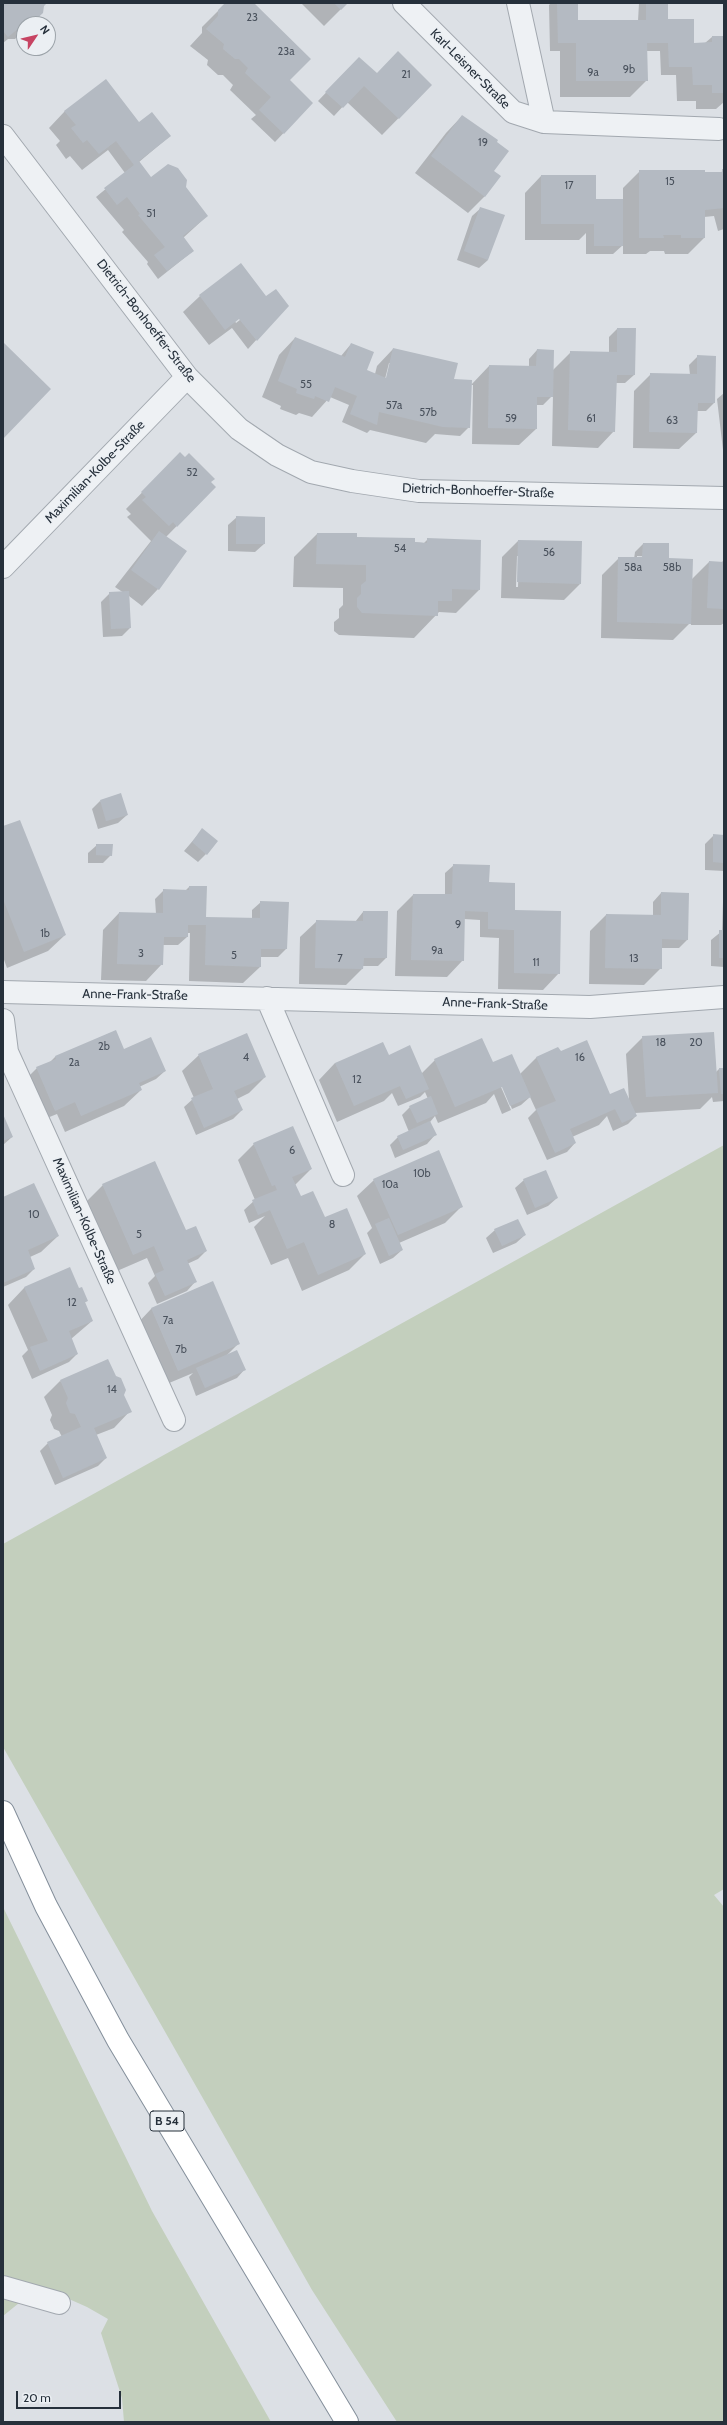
<!DOCTYPE html>
<meta charset="utf-8">
<style>
body{margin:0}
#map{position:relative;width:727px;height:2425px;overflow:hidden;background:#dce0e5;font-family:Cabin,sans-serif}
canvas{display:block}
.frame{position:absolute;inset:0;border:4px solid #26303b;pointer-events:none}
.north{position:absolute;left:16px;top:16px;width:40px;height:40px;box-sizing:border-box;background:#ebeff3;border:1px solid #9ca3a9;border-radius:50%;rotate:55deg;font-size:11px;font-weight:700;line-height:16px;text-align:center;color:#26303b}
.north::after{content:'';display:block;margin:auto;width:14px;height:18px;background:#c74463;clip-path:polygon(50% 0,100% 100%,50% 72%,0 100%)}
.scale{position:absolute;left:16px;top:2391px;width:105px;height:18px;box-sizing:border-box;border:2px solid #26303b;border-top:0;padding-left:5px;font-size:12px;line-height:14px;white-space:nowrap;color:#26303b;-webkit-text-stroke:3px #ebeff3;paint-order:stroke}
</style>
<div id="map">
<canvas width="727" height="2425"></canvas>
<div class="frame"></div>
<div class="north">N</div>
<div class="scale">20 m</div>
</div>
<script>
const ctx = document.querySelector('canvas').getContext('2d');
ctx.lineJoin = 'round';
function fillPath(path, color) {
  ctx.fillStyle = color;
  ctx.fill(path, 'evenodd');
}
function shape(rows) {
  const path = new Path2D();
  for (const r of rows) {
    path.moveTo(r[0], r[1]);
    for (let i = 2; i < r.length; i += 2) path.lineTo(r[i], r[i + 1]);
  }
  return path;
}
function trace(path, color, width, dash) {
  ctx.strokeStyle = color;
  ctx.lineWidth = width;
  ctx.lineCap = dash ? 'butt' : 'round';
  ctx.setLineDash(dash || []);
  ctx.stroke(path);
}
function drawText(font, color, halo, rows, align = 'center') {
  ctx.font = font + ' Cabin,sans-serif';
  ctx.lineWidth = 3;
  ctx.setLineDash([]);
  ctx.textBaseline = 'middle';
  ctx.strokeStyle = halo;
  ctx.fillStyle = color;
  for (const [text, x, y, turn = 0] of rows) {
    ctx.save();
    ctx.translate(x, y);
    ctx.rotate((+turn || 0) * Math.PI / 180);
    ctx.textAlign = isNaN(turn) ? turn : align;
    if (halo) ctx.strokeText(text, 0, 0);
    ctx.fillText(text, 0, 0);
    ctx.restore();
  }
}
const green = shape([
 [724,1145,724,1889,714,1895,724,1907,724,2422,397,2422,312,2290,3,1747,3,1544],
 [3,1907,152,2211,271,2422,124,2422,122,2398,101,2333,108,2319,87,2307,42,2287,3,2277],
 [3,2294,24,2299,3,2316]
]);
const shadow = shape([
 [3,3,46,3,43,6,42,13,32,24,24,24,24,31,15,39,8,39,3,43],
 [226,3,253,3,283,86,312,103,275,142,251,119,256,115,230,90,233,85,223,75,218,75,207,65,208,60,190,46,202,33,202,27],
 [301,3,347,3,324,26],
 [551,3,577,3,576,21,638,21,639,3,667,3,667,20,692,44,705,43,712,37,724,37,724,102,716,109,696,109,696,101,677,101,676,75,661,75,660,51,646,51,647,80,630,97,560,97,560,51,550,51,549,5],
 [359,58,376,74,431,85,382,135,347,102,334,116,318,101],
 [65,111,139,123,170,136,139,162,151,178,185,187,207,216,183,238,193,251,158,279,147,264,148,262,122,232,124,230,96,197,125,173,108,150,82,170,70,156,66,159,56,145,60,141,49,128],
 [462,116,492,171,500,176,484,197,468,213,415,173,446,133],
 [724,170,724,229,718,231,714,216,704,217,704,238,688,254,665,254,664,251,650,251,646,254,623,254,623,245,613,254,586,254,586,233,579,240,525,240,525,193,541,176,595,202,623,200,623,188,640,171,704,175,720,173],
 [481,208,488,260,479,268,457,260,472,216],
 [200,296,266,298,287,306,248,349,232,328,209,345,183,312],
 [249,313,236,323,235,321],
 [617,329,635,329,634,375,625,383,615,383,614,431,598,448,552,446,553,395,543,405,536,405,536,429,519,445,472,444,473,385,471,385,469,427,460,436,435,434,426,443,370,430,367,433,342,422,349,405,330,397,312,417,299,413,296,415,280,409,281,406,262,397,279,355,295,338,341,356,351,344,366,371,375,374,377,366,393,349,452,383,471,385,489,366,529,367,529,359,537,350,552,371,571,352,609,353,609,337],
 [389,363,391,363,386,384,385,379],
 [698,356,714,403,706,411,696,411,696,433,679,449,633,448,634,391,651,374,690,375,689,365],
 [724,393,724,450,723,450,717,399],
 [164,470,210,483,215,487,166,537,158,589,142,606,129,596,130,628,122,636,103,637,101,602,110,593,124,593,115,587,151,541,127,517,131,514,126,509],
 [237,517,264,544,255,552,228,551,228,525],
 [317,534,424,543,428,539,479,590,456,613,439,612,414,638,339,635,334,631,334,622,339,618,339,609,343,605,343,588,293,587,294,557],
 [518,541,580,584,564,600,501,598,502,557],
 [517,556,519,556,518,587,516,587],
 [643,544,668,559,691,580,709,562,721,563,724,560,724,623,721,625,691,625,691,622,673,640,601,638,602,575,619,558,634,559,635,552],
 [637,556,661,557,637,558],
 [100,801,127,815,118,823,98,829,92,809],
 [3,827,65,935,48,951,7,968,3,957],
 [202,830,206,854,198,862,184,851],
 [714,835,724,836,724,871,705,870,705,844],
 [97,845,111,855,103,863,88,863,88,853],
 [454,865,513,913,559,973,543,990,498,989,499,938,480,937,480,920,464,919,463,960,447,977,395,976,397,911,413,895,445,895,445,873],
 [724,872,724,967,711,966,711,940,722,931],
 [189,887,205,919,252,919,252,910,261,902,286,949,278,957,260,957,260,967,243,983,189,981,190,933,187,933,187,937,178,945,163,945,162,964,146,981,101,980,103,930,119,913,156,914,155,899,164,890,185,891],
 [661,893,688,894,687,940,679,948,661,948,661,968,644,985,589,984,590,931,606,915,653,916,653,902],
 [363,912,387,912,386,958,378,966,362,966,362,969,346,985,299,984,300,937,317,921,355,922],
 [115,1031,124,1051,165,1071,156,1079,139,1087,141,1090,124,1106,65,1132,57,1114,47,1118,29,1076,37,1068,50,1062,55,1057],
 [643,1037,715,1073,719,1069,724,1069,724,1101,713,1102,712,1097,700,1109,635,1113,636,1116,628,1124,613,1131,607,1116,599,1125,572,1137,575,1143,567,1152,547,1160,528,1118,536,1110,530,1097,521,1105,512,1109,503,1086,501,1087,511,1110,502,1114,494,1094,486,1103,438,1123,435,1116,430,1122,435,1135,427,1144,395,1158,390,1145,398,1137,409,1132,402,1115,410,1107,428,1099,425,1092,420,1097,398,1106,392,1093,384,1101,337,1122,319,1080,335,1063,388,1057,421,1074,435,1060,492,1064,520,1074,537,1057,561,1053,610,1096,629,1100,626,1054],
 [199,1055,265,1077,249,1093,237,1099,242,1110,233,1119,196,1135,184,1107,194,1098,182,1071],
 [3,1117,12,1137,3,1145],
 [254,1144,311,1169,295,1185,300,1196,365,1254,349,1270,302,1291,288,1258,271,1265,254,1227,265,1216,249,1223,244,1210,255,1200,238,1160],
 [374,1180,462,1206,445,1223,399,1243,402,1250,393,1258,380,1264,367,1233,372,1228,357,1196],
 [524,1180,557,1198,548,1206,527,1215,515,1188],
 [103,1185,185,1232,206,1251,198,1259,187,1264,195,1282,187,1291,157,1304,148,1283,155,1276,147,1258,117,1271,86,1202],
 [3,1198,58,1236,41,1252,30,1257,34,1269,26,1277,3,1287],
 [495,1230,525,1235,516,1243,493,1253,486,1238],
 [69,1269,78,1290,87,1301,84,1303,92,1321,71,1339,77,1354,69,1362,32,1379,22,1356,28,1350,8,1305,24,1288],
 [212,1282,239,1343,227,1355,245,1369,237,1378,196,1396,189,1377,193,1373,162,1386,135,1326,151,1309],
 [60,1381,130,1411,114,1428,96,1435,106,1458,98,1466,55,1485,40,1451,48,1443,62,1437,59,1431,54,1429,50,1420,52,1415,44,1397]
]);
const building = shape([
 [3,3,47,3,44,6,43,13,32,23,25,23,8,37,3,31],
 [225,3,254,3,311,59,290,80,313,103,284,134,259,110,271,97,245,73,248,68,239,59,235,59,223,49,224,44,206,29,218,16,218,10],
 [334,3,348,3,341,10],
 [557,3,578,3,578,20,646,20,646,3,668,3,668,19,694,19,694,43,712,42,712,36,724,36,724,93,712,93,712,85,693,85,692,67,669,67,668,43,647,43,648,81,576,81,576,43,558,43],
 [398,51,432,85,399,119,364,86,343,108,325,92,359,57,377,73],
 [106,79,139,122,152,112,171,136,139,161,151,177,168,164,178,168,187,180,186,187,208,216,183,236,194,251,167,271,154,255,165,247,138,215,140,214,127,197,117,205,104,188,134,165,116,141,99,154,87,140,83,143,71,128,76,125,64,111],
 [462,115,498,140,497,142,509,151,494,171,501,176,485,197,431,156],
 [722,169,724,169,724,208,705,210,705,238,681,238,681,235,663,235,664,238,639,238,639,170,705,170,705,172,722,172],
 [541,175,596,175,596,199,623,199,623,246,594,246,594,224,541,224],
 [480,207,505,215,488,260,464,251],
 [241,263,266,296,276,289,289,306,257,341,239,319,225,330,199,295],
 [617,328,636,328,635,375,617,375,615,432,568,430,570,351,617,352],
 [295,337,345,357,351,343,374,352,367,370,386,378,393,348,458,363,454,379,472,380,470,428,443,427,379,412,377,425,350,414,357,396,335,387,329,402,315,396,314,399,296,393,297,389,278,381],
 [3,342,51,389,3,439],
 [537,349,554,350,553,397,537,397,537,429,488,428,489,365,536,366],
 [697,355,716,356,715,403,698,403,697,433,649,432,650,373,697,374],
 [180,452,185,457,189,453,215,479,211,482,216,487,177,527,173,522,169,526,142,500,146,497,141,492],
 [236,516,265,517,265,544,236,544],
 [159,531,187,551,159,590,131,570],
 [317,533,357,533,357,537,415,538,415,542,427,543,427,538,481,540,480,590,452,589,452,601,438,601,438,616,362,613,357,607,357,598,361,594,361,585,366,581,366,565,316,564],
 [518,540,582,541,581,584,517,582],
 [643,543,669,543,669,558,693,559,691,624,617,622,618,557,642,557],
 [709,561,724,562,724,609,707,608],
 [129,591,131,628,111,629,109,592],
 [121,793,128,815,106,821,100,800],
 [20,820,66,935,24,952,3,899,3,826],
 [202,828,218,841,207,855,192,842],
 [713,834,724,835,724,863,713,862],
 [96,844,113,844,112,856,96,855],
 [453,864,490,865,489,882,515,883,515,910,561,911,560,974,514,973,514,930,488,929,488,912,465,911,464,961,411,960,413,894,452,894],
 [189,886,207,886,206,917,260,918,260,901,289,902,287,949,261,949,261,967,205,965,206,925,188,925,188,937,164,937,163,965,117,964,119,912,163,913,163,889,189,890],
 [661,892,689,893,688,940,662,939,662,969,605,968,606,914,661,915],
 [363,911,388,911,387,958,364,958,363,969,315,968,316,920,363,921],
 [719,930,724,930,724,958,719,958],
 [116,1030,124,1049,151,1037,166,1071,139,1083,142,1090,81,1116,75,1102,55,1111,36,1067,56,1059,55,1056],
 [714,1032,718,1093,646,1097,642,1036],
 [247,1033,266,1077,234,1091,243,1110,204,1128,191,1098,213,1089,198,1054],
 [482,1038,493,1062,512,1054,531,1097,510,1106,502,1087,455,1107,434,1059],
 [587,1040,610,1094,624,1088,637,1116,622,1123,615,1109,570,1129,576,1143,555,1153,536,1109,556,1101,536,1057,558,1047,561,1051],
 [383,1042,389,1055,410,1045,429,1089,406,1099,400,1086,354,1106,335,1063],
 [719,1068,724,1068,724,1094,721,1094],
 [431,1096,438,1114,417,1123,409,1106],
 [3,1114,13,1137,3,1141],
 [430,1121,437,1135,403,1150,397,1136],
 [293,1126,312,1169,292,1177,301,1196,313,1191,325,1217,347,1208,366,1254,318,1275,304,1242,287,1249,270,1210,258,1215,252,1200,277,1190,275,1185,272,1186,253,1143],
 [439,1150,463,1207,398,1235,373,1179],
 [155,1161,186,1230,196,1226,207,1251,187,1260,197,1282,165,1296,155,1274,164,1270,154,1246,133,1255,102,1184],
 [546,1170,558,1198,535,1208,523,1179],
 [34,1183,59,1236,28,1250,35,1269,3,1283,3,1197],
 [389,1218,403,1250,389,1256,375,1224],
 [518,1219,526,1235,502,1246,494,1229],
 [70,1267,79,1288,82,1287,88,1301,85,1302,93,1321,69,1331,78,1354,40,1371,30,1347,48,1341,24,1287],
 [213,1281,240,1344,178,1371,151,1308],
 [237,1350,246,1370,205,1388,196,1368],
 [108,1359,116,1376,121,1378,126,1390,124,1395,132,1412,94,1428,107,1458,63,1478,47,1442,81,1427,75,1414,70,1413,66,1403,68,1398,60,1380]
]);
const minor = shape([
 [404,3,513,112,544,122,719,129],
 [518,3,544,122],
 [3,136,187,377,239,429,277,455,311,472,352,481,419,491,724,498],
 [3,567,187,377],
 [3,992,590,1007,724,997],
 [267,998,343,1175],
 [3,1020,7,1052,174,1420],
 [3,2287,59,2303]
]);
const highway = shape([
 [3,1812,46,1906,118,2040,347,2422]
]);
const numberNames = [
 ["23",252,18],
 ["23a",286,52],
 ["9b",629,70],
 ["9a",593,73],
 ["21",406,75],
 ["19",483,143],
 ["15",670,182],
 ["17",569,186],
 ["51",151,214],
 ["55",306,385],
 ["57a",394,406],
 ["57b",428,413],
 ["59",511,419],
 ["61",591,419],
 ["63",672,421],
 ["52",192,473],
 ["54",400,549],
 ["56",549,553],
 ["58a",633,568],
 ["58b",672,568],
 ["9",458,925],
 ["1b",45,934],
 ["9a",437,951],
 ["3",141,954],
 ["5",234,956],
 ["7",340,959],
 ["13",634,959],
 ["11",536,963],
 ["18",661,1043],
 ["20",696,1043],
 ["2b",104,1047],
 ["4",246,1058],
 ["16",580,1058],
 ["2a",74,1063],
 ["12",357,1080],
 ["6",292,1151],
 ["10b",422,1174],
 ["10a",390,1185],
 ["10",34,1215],
 ["8",332,1225],
 ["5",139,1235],
 ["12",72,1303],
 ["7a",168,1321],
 ["7b",181,1350],
 ["14",112,1390]
];
const shields = [
 [167,2121,34]
];
const shieldNames = [
 ["B 54",167,2121]
];
const streetNames = [
 ["Karl-Leisner-Straße",470,69,45],
 ["Dietrich-Bonhoeffer-Straße",146,321,52],
 ["Maximilian-Kolbe-Straße",95,472,-46],
 ["Dietrich-Bonhoeffer-Straße",478,491,2],
 ["Anne-Frank-Straße",135,995,1],
 ["Anne-Frank-Straße",495,1004,2],
 ["Maximilian-Kolbe-Straße",84,1221,66]
];
fillPath(green, '#c3cfbd');
fillPath(shadow, '#0003');
fillPath(building, '#b4bac2');
trace(minor, '#a2a8af', 24);
trace(highway, '#848f9b', 24);
trace(minor, '#eef1f4', 22);
trace(highway, '#fff', 22);
drawText('11px', '#4a525d', null, numberNames);
for (const [x, y, w] of shields) {
  const box = new Path2D();
  box.roundRect(x - w / 2, y - 10, w, 20, 3);
  ctx.fillStyle = '#ebeff3';
  ctx.fill(box);
  trace(box, '#26303b', 1);
}
drawText('bold 12px', '#26303b', null, shieldNames);
drawText('13px', '#26303b', '#ebeff3', streetNames);
</script>
